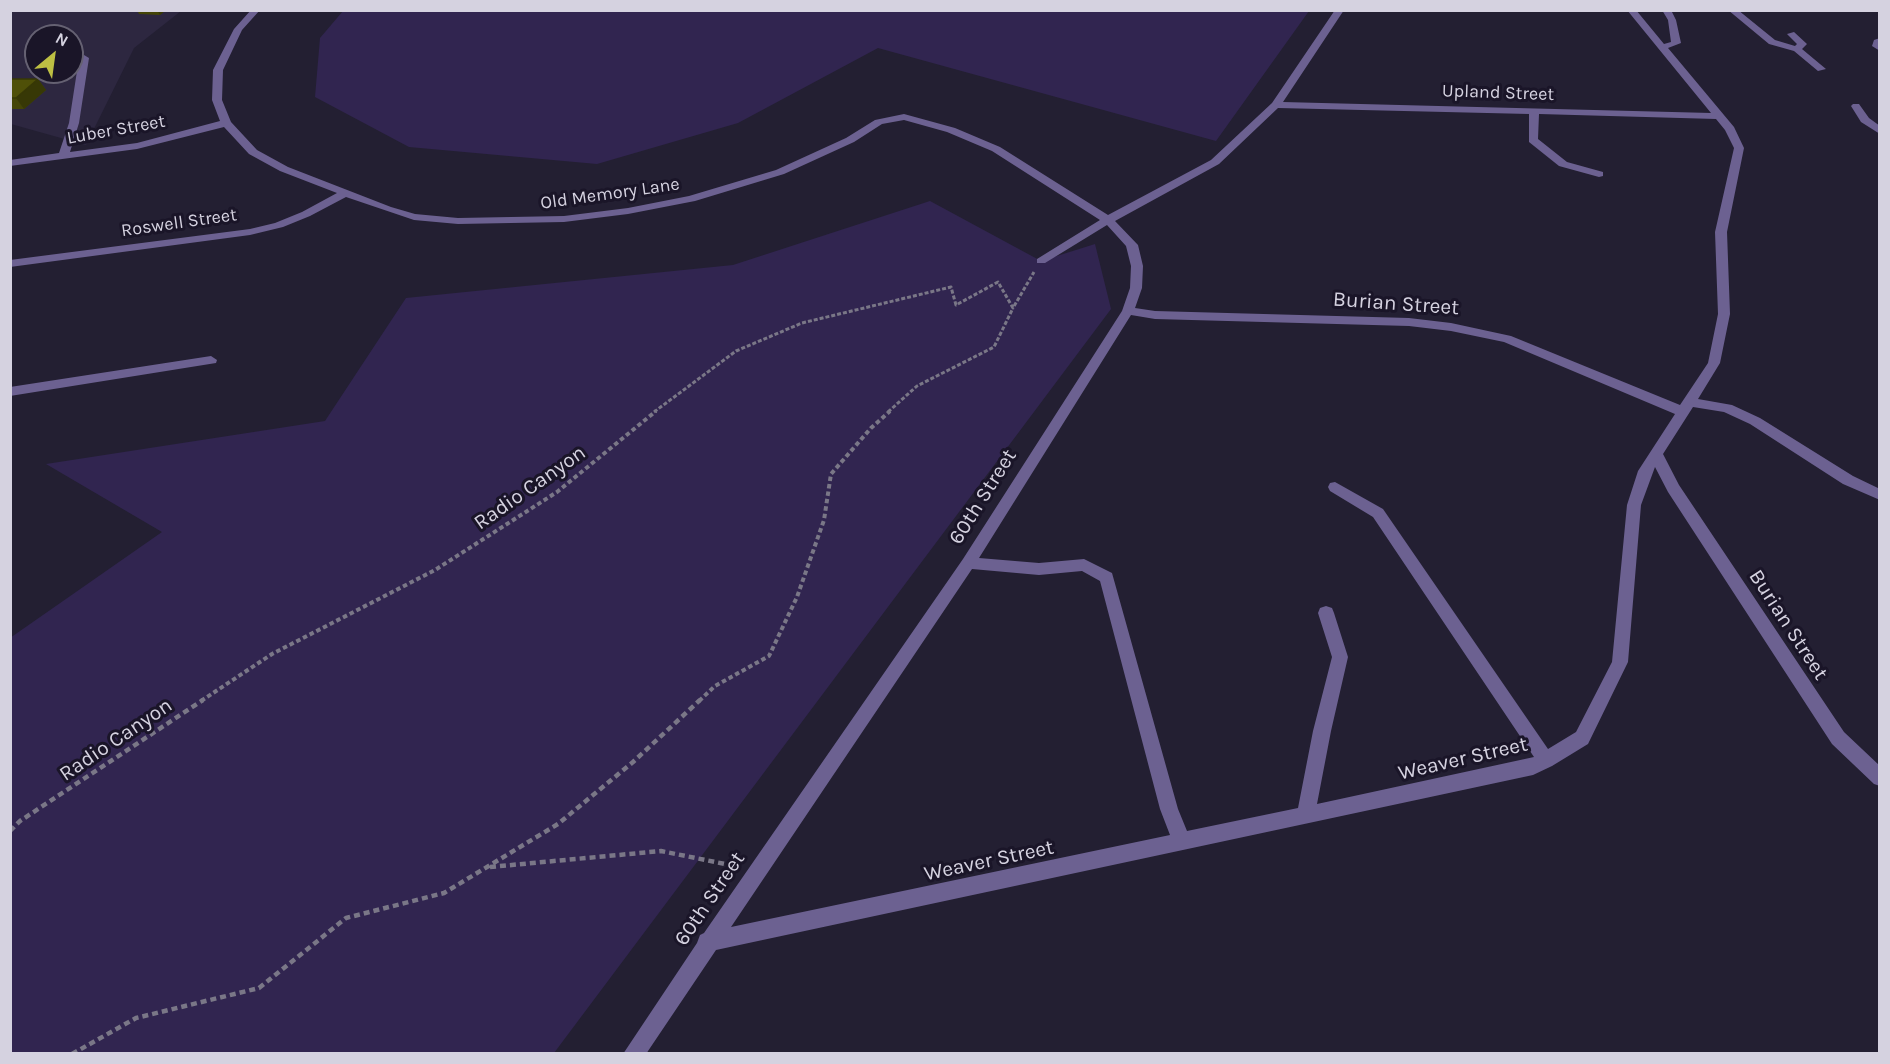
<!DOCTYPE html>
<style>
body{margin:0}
#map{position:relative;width:1890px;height:1064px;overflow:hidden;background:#231f32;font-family:Karla,sans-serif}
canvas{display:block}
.frame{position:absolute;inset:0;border:12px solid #d5d2e0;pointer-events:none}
.north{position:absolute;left:24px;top:24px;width:60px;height:60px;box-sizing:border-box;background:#1a1528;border:2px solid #656172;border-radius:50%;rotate:29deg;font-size:16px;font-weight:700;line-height:24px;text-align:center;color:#d5d2e0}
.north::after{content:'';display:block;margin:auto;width:21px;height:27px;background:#bdbf43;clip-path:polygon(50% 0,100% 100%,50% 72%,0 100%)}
</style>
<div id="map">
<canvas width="1890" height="1064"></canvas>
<div class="frame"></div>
<div class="north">N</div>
</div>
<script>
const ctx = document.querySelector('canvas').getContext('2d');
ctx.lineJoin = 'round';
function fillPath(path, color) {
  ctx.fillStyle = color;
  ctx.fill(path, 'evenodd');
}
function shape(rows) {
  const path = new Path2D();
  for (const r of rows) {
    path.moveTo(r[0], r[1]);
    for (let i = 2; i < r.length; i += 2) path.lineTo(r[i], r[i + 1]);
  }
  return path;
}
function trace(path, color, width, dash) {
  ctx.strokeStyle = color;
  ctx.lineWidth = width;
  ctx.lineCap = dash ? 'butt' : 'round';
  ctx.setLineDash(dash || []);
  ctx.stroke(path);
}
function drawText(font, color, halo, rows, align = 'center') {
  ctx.font = font + ' Karla,sans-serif';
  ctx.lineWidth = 6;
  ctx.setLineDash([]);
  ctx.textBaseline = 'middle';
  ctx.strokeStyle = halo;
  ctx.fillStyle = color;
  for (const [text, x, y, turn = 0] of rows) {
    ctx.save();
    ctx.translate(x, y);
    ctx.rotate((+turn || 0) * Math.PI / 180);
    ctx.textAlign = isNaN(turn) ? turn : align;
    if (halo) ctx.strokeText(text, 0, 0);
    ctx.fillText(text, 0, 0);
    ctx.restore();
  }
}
const built = shape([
 [10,11,181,11,134,48,86,145,11,124],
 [36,36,72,36,72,72,36,72]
]);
const green = shape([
 [343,11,343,10,1309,11,1216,141,878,48,738,123,597,164,409,147,315,97,320,38],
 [930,201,1041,261,1095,244,1111,309,554,1053,11,1053,10,638,162,532,46,464,325,421,406,298,733,265]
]);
const pathFar2 = shape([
 [654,412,736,351,802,323,951,287,956,305,998,282,1013,308,1034,272],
 [888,412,917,386,994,347,1013,308]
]);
const pathFar1 = shape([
 [201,701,272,654,435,570,557,492,656,411],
 [699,701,715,686,769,656,797,597,824,520,831,474,871,428,890,411]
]);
const path = shape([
 [10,831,20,821,203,700],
 [490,867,661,851,725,864],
 [72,1054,136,1018,259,988,346,918,444,893,558,824,633,762,700,700]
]);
const minor = shape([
 [251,10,260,10,242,30,223,70,222,100,231,122,257,150,288,167,391,207,415,214,458,218,564,216,628,208,689,196,776,170,846,138,875,120,904,114,955,128,1000,147,1108,215,1211,160,1272,103,1335,10,1344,10,1283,102,1711,113,1627,10,1636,10,1664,44,1671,42,1668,20,1662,10,1671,10,1676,20,1681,43,1668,48,1734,127,1744,148,1727,232,1730,314,1720,363,1698,399,1732,405,1760,418,1853,476,1880,489,1880,500,1843,484,1750,424,1724,412,1693,407,1663,454,1679,485,1844,732,1880,766,1880,786,1874,784,1832,744,1668,492,1655,467,1641,505,1628,662,1588,744,1552,766,1533,775,716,950,646,1054,623,1054,697,943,700,935,704,933,963,559,1122,311,1130,288,1131,266,1126,246,1107,225,1045,263,1037,263,1037,259,1100,220,992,151,947,132,904,120,882,124,854,142,784,174,695,201,628,214,564,222,458,224,414,220,346,197,310,216,283,227,250,235,10,267,10,260,250,229,275,223,302,212,337,193,280,171,249,154,224,127,137,149,10,166,10,160,59,153,69,123,79,58,84,55,89,58,79,123,70,152,137,143,220,121,212,100,213,70,234,29,251,10],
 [1278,108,1529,114,1529,142,1559,166,1599,177,1603,176,1603,172,1567,162,1538,139,1539,114,1716,119,1725,130,1734,148,1715,232,1718,314,1708,363,1680,405,1511,336,1451,323,1409,318,1155,311,1135,308,1142,288,1143,266,1138,245,1115,221,1219,164,1278,108],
 [1131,315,1155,319,1409,326,1451,331,1504,342,1675,414,1638,471,1627,505,1612,662,1576,732,1548,749,1383,509,1335,482,1330,483,1328,487,1330,491,1373,517,1534,757,1317,804,1331,731,1348,657,1334,613,1332,608,1326,606,1320,608,1318,613,1332,657,1313,731,1298,808,1187,831,1178,809,1112,573,1084,559,1039,563,979,558,1131,315],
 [972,569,1039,575,1082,571,1100,581,1160,809,1170,835,731,927,972,569],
 [1728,10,1738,10,1775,40,1795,46,1797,44,1787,34,1794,32,1807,44,1802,49,1826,69,1818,71,1794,51,1769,44,1728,10],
 [1880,38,1880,51,1872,46,1874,40,1880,38],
 [1853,104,1859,104,1869,118,1880,126,1880,134,1861,122,1851,106,1853,104],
 [211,356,217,360,216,363,10,396,10,387,211,356]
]);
const wall = shape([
 [137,10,166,10,160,15,139,14],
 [10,79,38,79,46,90,24,109,10,109]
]);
const shadedWall = shape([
 [157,10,166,10,160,15],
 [38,79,46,90,24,109,16,98]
]);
const building = shape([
 [10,79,38,79,16,98,10,98,10,79]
]);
const farStreetnames = [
 ["Upland Street",1498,93,2],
 ["Luber Street",116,130,-10],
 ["Old Memory Lane",610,194,-8],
 ["Roswell Street",179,223,-8]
];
const streetNames = [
 ["Burian Street",1396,304,4],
 ["Radio Canyon",530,488,-35],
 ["60th Street",983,497,-58],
 ["Burian Street",1788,625,57],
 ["Radio Canyon",116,740,-34],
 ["Weaver Street",1463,759,-13],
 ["Weaver Street",989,861,-12],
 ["60th Street",710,899,-56]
];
fillPath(built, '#2d2740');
fillPath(green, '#312550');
trace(pathFar2, '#7a7787', 3, [4, 2]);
trace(pathFar1, '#7a7787', 4, [4.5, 3]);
trace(path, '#7a7787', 4.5, [6, 4]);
fillPath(minor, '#6c6191');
fillPath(wall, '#444507');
fillPath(shadedWall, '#373806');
fillPath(building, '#4f5008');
trace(building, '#373806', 1.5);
drawText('18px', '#d5d2e0', '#1a1528', farStreetnames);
drawText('21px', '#d5d2e0', '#1a1528', streetNames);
</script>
